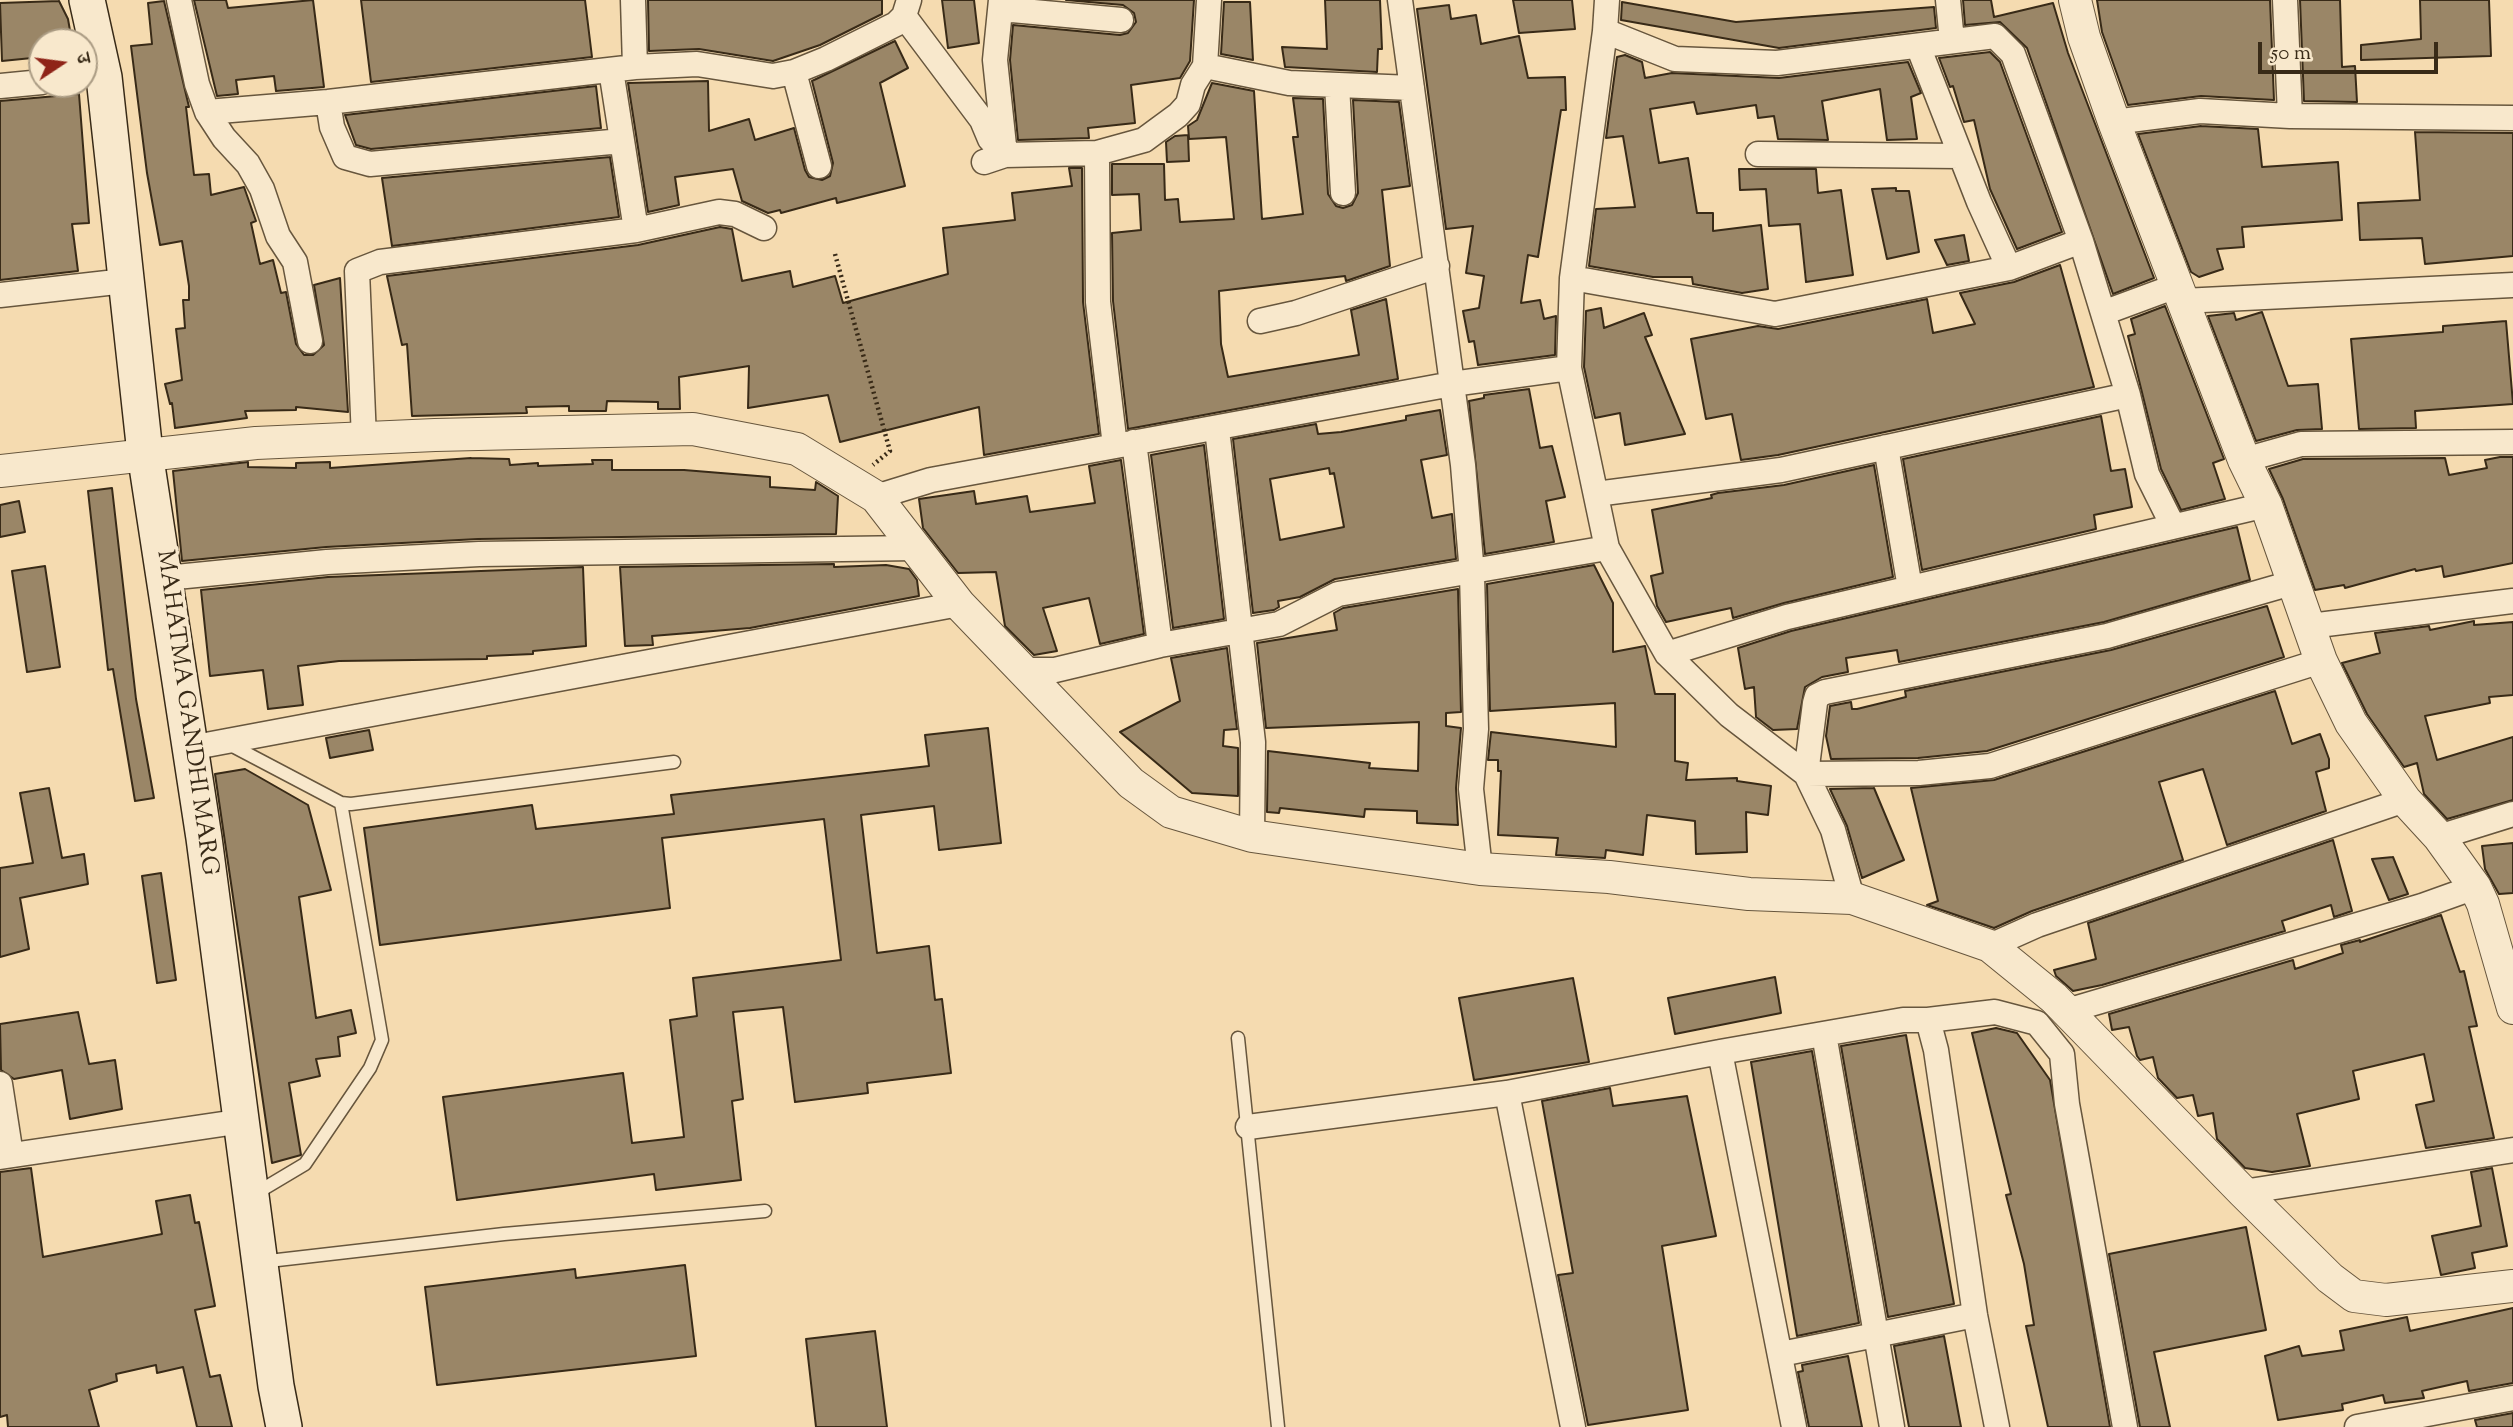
<!DOCTYPE html>
<meta charset="utf-8">
<style>
body{margin:0}
#map{position:relative;width:2513px;height:1427px;overflow:hidden;background:#f5dbb0;font-family:"Sorts Mill Goudy","Noto Serif Devanagari",serif}
canvas{display:block}
.north{position:absolute;left:28px;top:28px;width:70px;height:70px;box-sizing:border-box;background:#f8e8cc;border:2px solid #ab9c84;border-radius:50%;rotate:77deg;font-size:19px;font-weight:700;line-height:28px;text-align:center;color:#382a17}
.north::after{content:'';display:block;margin:auto;width:24px;height:32px;background:#8f2418;clip-path:polygon(50% 0,100% 100%,50% 72%,0 100%)}
.scale{position:absolute;left:2258px;top:42px;width:180px;height:32px;box-sizing:border-box;border:4px solid #382a17;border-top:0;padding-left:9px;font-size:21px;line-height:24px;white-space:nowrap;color:#382a17;-webkit-text-stroke:5px #f8e8cc;paint-order:stroke}
</style>
<div id="map">
<canvas width="2513" height="1427"></canvas>
<div class="north">उ</div>
<div class="scale">50 m</div>
</div>
<script>
const ctx = document.querySelector('canvas').getContext('2d');
ctx.lineJoin = 'round';
function fillPath(path, color) {
  ctx.fillStyle = color;
  ctx.fill(path, 'evenodd');
}
function shape(rows) {
  const path = new Path2D();
  for (const r of rows) {
    path.moveTo(r[0], r[1]);
    for (let i = 2; i < r.length; i += 2) path.lineTo(r[i], r[i + 1]);
  }
  return path;
}
function trace(path, color, width, dash) {
  ctx.strokeStyle = color;
  ctx.lineWidth = width;
  ctx.lineCap = dash ? 'butt' : 'round';
  ctx.setLineDash(dash || []);
  ctx.stroke(path);
}
function drawText(font, color, halo, rows, align = 'center') {
  ctx.font = font + ' "Sorts Mill Goudy",serif';
  ctx.lineWidth = 7;
  ctx.setLineDash([]);
  ctx.textBaseline = 'middle';
  ctx.strokeStyle = halo;
  ctx.fillStyle = color;
  for (const [text, x, y, turn = 0] of rows) {
    ctx.save();
    ctx.translate(x, y);
    ctx.rotate((+turn || 0) * Math.PI / 180);
    ctx.textAlign = isNaN(turn) ? turn : align;
    if (halo) ctx.strokeText(text, 0, 0);
    ctx.fillText(text, 0, 0);
    ctx.restore();
  }
}
const building = shape([
 [194,0,226,0,228,8,313,0,324,87,276,91,274,76,236,80,238,94,217,96,194,0],
 [361,0,585,0,592,57,371,82,361,0],
 [648,0,882,0,882,14,820,45,773,61,699,49,649,51,648,0],
 [942,0,974,0,979,43,948,48,942,0],
 [1066,0,1194,0,1190,61,1180,78,1131,85,1135,123,1088,128,1089,138,1018,140,1010,60,1013,25,1120,35,1128,33,1136,22,1134,13,1123,5,1066,0],
 [1325,0,1380,0,1382,49,1378,49,1377,72,1285,67,1282,47,1327,49,1325,0],
 [1513,0,1572,0,1575,29,1519,33,1513,0],
 [1963,0,1991,0,1994,17,2053,3,2068,53,2154,278,2113,294,2027,48,2000,22,1965,25,1963,0],
 [2097,0,2270,0,2274,100,2201,96,2128,105,2102,32,2097,0],
 [2300,0,2340,0,2342,67,2355,66,2357,102,2304,101,2300,0],
 [2420,0,2489,0,2491,56,2361,60,2361,45,2421,39,2420,0],
 [59,1,68,19,72,42,42,42,42,57,2,61,0,3,59,1],
 [164,1,189,107,186,107,194,175,209,174,211,195,244,187,256,221,251,223,260,264,273,260,281,293,286,292,296,344,304,355,313,355,324,345,314,285,340,278,348,412,296,407,296,410,245,411,247,418,175,428,172,403,170,404,165,384,182,380,176,329,185,328,183,300,189,300,189,286,182,241,160,245,147,173,131,46,152,44,148,3,164,1],
 [1224,2,1250,2,1253,60,1221,54,1224,2],
 [1622,2,1736,22,1934,7,1936,28,1779,48,1621,20,1622,2],
 [1449,5,1451,19,1476,15,1481,44,1519,36,1528,78,1565,77,1566,110,1561,110,1538,257,1528,255,1521,303,1540,300,1544,319,1556,316,1555,355,1478,365,1474,341,1469,342,1463,311,1479,308,1484,276,1466,273,1473,226,1446,229,1417,9,1449,5],
 [895,41,908,68,880,83,905,186,837,203,836,198,781,213,780,210,768,213,742,201,733,169,675,177,679,205,648,212,628,83,708,81,709,131,749,119,755,140,794,128,805,170,809,177,822,180,830,176,833,163,812,81,895,41],
 [1990,52,2000,62,2062,232,2017,249,1990,189,1974,120,1964,122,1953,86,1950,87,1939,58,1990,52],
 [1625,55,1642,62,1645,78,1672,73,1779,78,1908,62,1921,93,1911,97,1917,139,1887,140,1880,89,1822,101,1828,140,1778,139,1774,116,1758,118,1756,105,1697,114,1694,102,1650,109,1659,163,1688,158,1697,213,1713,213,1713,231,1761,225,1768,289,1742,293,1693,284,1692,277,1653,277,1589,266,1596,209,1635,207,1623,136,1606,138,1617,57,1625,55],
 [1212,83,1254,91,1262,219,1303,214,1293,137,1298,137,1293,98,1323,99,1328,194,1336,206,1343,208,1352,205,1358,193,1353,100,1399,102,1410,186,1382,190,1390,266,1346,281,1345,276,1219,291,1221,344,1228,377,1359,355,1351,310,1386,299,1398,379,1128,429,1113,301,1112,233,1141,230,1139,194,1112,195,1112,164,1164,164,1165,200,1178,199,1180,222,1234,219,1226,137,1189,139,1188,126,1197,120,1212,83],
 [596,86,601,128,371,149,356,145,345,115,596,86],
 [79,94,89,223,72,224,78,271,0,280,0,101,79,94],
 [2201,126,2258,129,2262,167,2338,162,2342,220,2242,227,2244,247,2217,249,2223,269,2199,277,2191,272,2138,134,2201,126],
 [2415,132,2513,133,2513,256,2425,264,2422,238,2360,240,2358,203,2420,200,2415,132],
 [1188,135,1189,161,1167,162,1166,142,1175,136,1188,135],
 [610,157,619,217,392,246,382,178,610,157],
 [1069,168,1082,168,1083,302,1099,434,984,455,979,407,840,442,828,395,748,408,749,366,679,377,680,409,658,409,658,402,607,401,606,411,569,411,569,406,526,407,527,413,412,416,407,344,402,345,387,276,638,245,720,227,732,229,742,281,790,271,793,287,835,276,843,303,948,274,943,228,1015,220,1012,193,1072,186,1069,168],
 [1739,169,1816,169,1818,193,1841,190,1853,275,1806,282,1800,224,1769,226,1766,189,1740,190,1739,169],
 [1896,188,1896,191,1909,191,1919,252,1887,259,1872,189,1896,188],
 [1964,235,1969,261,1947,265,1935,240,1964,235],
 [2060,265,2094,387,1778,455,1741,460,1732,414,1706,419,1691,339,1758,326,1778,329,1927,299,1933,333,1975,324,1960,293,2014,282,2060,265],
 [2165,306,2224,459,2213,463,2225,499,2181,510,2161,469,2128,336,2135,334,2131,319,2165,306],
 [1601,308,1604,328,1644,313,1652,335,1645,337,1685,434,1625,445,1620,413,1595,418,1584,367,1586,311,1601,308],
 [2262,312,2288,386,2318,384,2322,429,2297,430,2256,441,2208,316,2234,313,2236,320,2262,312],
 [2506,321,2513,404,2415,411,2416,428,2359,429,2351,339,2443,332,2443,326,2506,321],
 [1529,389,1540,448,1552,446,1565,497,1546,501,1554,542,1485,554,1469,401,1484,398,1484,395,1529,389],
 [1440,410,1447,455,1421,460,1432,518,1452,514,1456,559,1335,579,1300,597,1278,601,1279,607,1274,610,1253,613,1233,439,1316,424,1318,434,1341,432,1406,420,1406,416,1440,410],
 [1329,468,1330,474,1334,473,1344,527,1280,540,1270,479,1329,468],
 [2101,416,2111,471,2125,469,2132,507,2094,515,2096,529,1922,570,1903,459,2101,416],
 [1204,445,1224,619,1173,628,1151,455,1204,445],
 [2500,457,2513,457,2513,563,2444,577,2442,566,2416,571,2415,569,2345,588,2344,585,2315,590,2283,499,2269,469,2303,459,2445,458,2449,475,2487,468,2485,460,2500,457],
 [471,458,509,459,510,465,538,463,538,466,593,464,592,460,612,460,612,470,684,470,770,477,770,487,815,490,816,482,838,496,836,534,478,539,326,547,182,561,173,471,248,462,248,467,296,468,296,463,330,462,330,468,471,458],
 [1121,460,1144,634,1100,644,1089,598,1043,608,1057,651,1034,655,1005,626,996,572,958,573,923,528,919,499,974,491,976,504,1027,496,1030,512,1095,503,1089,466,1121,460],
 [1874,465,1893,577,1784,603,1733,618,1731,608,1666,622,1657,606,1651,576,1663,573,1652,510,1712,498,1711,495,1718,493,1784,485,1874,465],
 [112,488,136,699,154,798,135,801,113,669,108,670,88,491,112,488],
 [19,501,25,532,0,537,0,505,19,501],
 [2237,527,2250,580,2104,622,1899,662,1897,650,1846,658,1848,672,1822,677,1805,687,1797,729,1773,730,1756,717,1754,687,1745,689,1738,648,1791,631,2237,527],
 [834,564,834,567,886,565,909,569,917,580,919,596,750,628,652,636,653,645,625,646,620,567,834,564],
 [1594,565,1613,603,1613,652,1645,646,1655,694,1675,694,1675,761,1688,763,1686,780,1737,778,1737,781,1771,786,1768,815,1746,812,1747,852,1696,854,1695,821,1647,815,1643,855,1606,850,1605,858,1556,855,1558,838,1498,835,1501,771,1498,771,1498,760,1488,760,1491,732,1616,747,1615,703,1490,711,1487,584,1594,565],
 [45,566,60,667,27,672,12,571,45,566],
 [583,567,586,646,533,651,533,654,487,656,487,659,339,661,298,666,303,705,268,709,263,670,210,676,201,590,328,577,583,567],
 [1458,589,1461,712,1446,713,1446,726,1461,728,1456,788,1458,825,1417,823,1417,811,1365,809,1364,817,1280,808,1279,813,1267,812,1268,751,1370,763,1369,768,1418,771,1419,722,1266,728,1257,643,1337,630,1334,613,1343,608,1458,589],
 [2267,606,2284,657,1987,751,1918,758,1831,759,1826,736,1830,706,1851,702,1852,709,1857,709,1906,697,1905,691,2111,650,2267,606],
 [2474,621,2474,625,2513,622,2513,695,2489,697,2490,703,2425,716,2437,760,2513,737,2513,800,2447,819,2424,794,2417,763,2404,767,2367,714,2342,663,2380,653,2375,633,2429,626,2430,630,2474,621],
 [1227,648,1237,729,1224,730,1223,746,1238,748,1238,796,1192,793,1120,732,1180,701,1171,658,1227,648],
 [2275,691,2292,744,2320,734,2329,759,2329,768,2316,772,2326,811,2227,845,2203,769,2159,782,2183,860,2032,911,1994,928,1927,905,1938,901,1911,788,1994,780,2275,691],
 [988,728,1001,843,939,850,934,806,861,815,877,953,929,946,935,1000,942,999,951,1073,867,1083,868,1093,795,1102,783,1007,733,1012,743,1099,732,1101,741,1180,656,1190,654,1174,457,1200,443,1097,623,1073,632,1143,684,1137,670,1020,697,1016,693,978,841,960,824,819,662,838,670,908,380,945,364,828,532,805,536,829,674,814,671,795,929,766,925,735,988,728],
 [369,730,373,750,330,758,326,738,369,730],
 [245,769,308,805,331,890,299,897,316,1018,351,1010,356,1033,338,1037,340,1056,316,1059,320,1076,289,1083,301,1155,272,1163,215,774,245,769],
 [49,788,62,858,84,854,88,884,20,898,29,949,0,957,0,868,33,863,20,793,49,788],
 [1874,788,1904,860,1862,878,1847,826,1830,789,1874,788],
 [2333,840,2352,911,2334,917,2331,905,2282,921,2285,931,2102,985,2073,991,2056,976,2054,970,2096,959,2088,923,2333,840],
 [2513,843,2513,893,2499,894,2485,869,2482,846,2513,843],
 [2393,857,2408,894,2389,900,2372,859,2393,857],
 [161,873,176,980,157,983,142,876,161,873],
 [2441,915,2460,972,2464,971,2477,1026,2469,1027,2494,1138,2426,1148,2416,1105,2434,1101,2424,1054,2353,1071,2359,1099,2297,1114,2310,1166,2272,1172,2245,1168,2217,1139,2213,1113,2198,1116,2193,1095,2177,1098,2158,1078,2153,1057,2140,1060,2137,1056,2129,1027,2112,1030,2109,1014,2293,960,2295,969,2343,953,2341,945,2360,940,2360,942,2441,915],
 [1775,977,1781,1013,1675,1034,1668,998,1775,977],
 [1573,978,1589,1062,1474,1080,1459,998,1573,978],
 [78,1012,89,1064,115,1060,122,1109,70,1119,62,1070,14,1079,1,1070,0,1024,78,1012],
 [1996,1028,2017,1033,2050,1080,2110,1427,2048,1427,2026,1326,2034,1325,2024,1264,2006,1195,2011,1194,1972,1033,1996,1028],
 [1906,1035,1954,1304,1888,1317,1841,1046,1906,1035],
 [1812,1051,1859,1323,1797,1336,1751,1062,1812,1051],
 [1610,1088,1613,1106,1687,1096,1716,1236,1662,1246,1688,1410,1588,1425,1558,1275,1573,1273,1542,1101,1610,1088],
 [31,1168,43,1257,162,1234,156,1201,190,1195,195,1223,199,1222,215,1306,195,1310,210,1377,220,1375,232,1427,197,1427,183,1367,157,1373,156,1365,116,1374,117,1381,89,1390,99,1427,8,1427,7,1415,0,1417,0,1172,31,1168],
 [2492,1168,2507,1246,2472,1253,2475,1268,2441,1275,2432,1236,2481,1226,2471,1172,2492,1168],
 [2246,1227,2266,1330,2154,1352,2170,1427,2140,1427,2109,1254,2246,1227],
 [685,1265,696,1356,437,1385,425,1287,575,1269,576,1278,685,1265],
 [2513,1308,2513,1383,2469,1391,2467,1381,2422,1391,2424,1398,2385,1403,2383,1395,2342,1404,2343,1410,2278,1420,2265,1356,2299,1346,2302,1356,2344,1350,2340,1331,2407,1317,2410,1331,2513,1308],
 [875,1331,887,1427,816,1427,806,1339,875,1331],
 [1944,1336,1961,1427,1909,1427,1894,1346,1944,1336],
 [1848,1356,1862,1427,1809,1427,1798,1372,1803,1371,1802,1365,1848,1356],
 [2513,1413,2513,1427,2477,1427,2475,1420,2513,1413]
]);
const path = shape([
 [835,254,890,451,873,465]
]);
const service = shape([
 [227,743,341,803,351,804,674,762],
 [1238,1038,1278,1427],
 [253,1195,305,1164,370,1068,382,1040,341,803],
 [260,1262,504,1234,765,1211]
]);
const minor = shape([
 [179,0,197,84,207,112,224,138,248,164,262,189,278,236,295,262,310,341],
 [633,0,635,67],
 [1209,0,1205,66,1289,83,1412,88],
 [1400,0,1463,465,1472,574,1476,729,1471,789,1480,869],
 [1607,0,1605,31,1572,278,1569,368,1607,548,1667,654,1729,715,1806,774,1833,830,1852,898],
 [1948,0,1952,41],
 [2285,0,2290,116],
 [1001,9,1121,20],
 [904,16,982,120,990,139,1005,155,1097,153,1144,140,1178,115,1188,104,1193,85,1205,66],
 [1605,31,1675,59,1777,63,1995,36,2013,54,2081,241,2128,395,2147,474,2173,526],
 [1918,46,1979,202,2009,268],
 [611,70,636,230],
 [794,72,819,166],
 [1337,85,1343,193],
 [0,86,42,82],
 [328,102,332,127,345,157,370,164,622,141],
 [207,112,328,102,635,67,697,64,773,76,794,72,826,59,896,24,904,16,909,0],
 [2114,122,2200,111,2290,116,2513,118],
 [1097,153,1098,302,1115,446],
 [1758,154,1960,156],
 [984,162,1005,155,995,60,1001,0],
 [1572,278,1775,314,2009,268,2081,241],
 [0,295,125,281],
 [2182,301,2513,285],
 [2103,313,2176,286],
 [1260,321,1296,313,1437,266],
 [1217,429,1253,742,1252,836],
 [364,439,357,271,380,262,636,230,719,212,735,214,764,228],
 [1134,442,1160,645],
 [1886,447,1910,588],
 [2244,460,2301,444,2513,442],
 [1596,494,1781,470,2128,395],
 [876,497,931,480,1452,384,1569,368],
 [166,578,327,562,479,554,916,548],
 [2295,582,2107,636,1825,692,1817,696,1815,703,1806,774,1919,773,1990,766,2321,661],
 [2310,626,2513,601],
 [1667,654,1787,617,2266,505],
 [1022,670,1055,670,1160,645,1279,624,1338,594,1607,548],
 [190,748,959,604],
 [2439,837,2513,814],
 [1990,946,2037,925,2405,800],
 [2067,1011,2422,906,2475,887],
 [1928,1020,1995,1012,2037,1023,2062,1054,2067,1104,2125,1427],
 [1824,1034,1892,1427],
 [1720,1052,1794,1427],
 [0,1084,11,1155],
 [1507,1093,1573,1427],
 [1248,1127,1507,1093,1720,1052,1903,1020,1928,1020,1936,1050,1975,1315,1997,1427],
 [0,1157,243,1121],
 [2243,1192,2513,1150],
 [1781,1354,1975,1315],
 [2357,1427,2513,1398]
]);
const tertiary = shape([
 [2075,0,2084,37,2114,122,2244,460,2266,505,2321,661,2351,723,2405,800,2439,837,2475,887,2483,904,2513,1008],
 [0,471,256,443,435,435,693,429,797,449,876,497,959,604,1131,783,1171,812,1252,836,1480,869,1609,877,1749,894,1852,898,1990,946,2054,998,2243,1192,2330,1278,2354,1296,2386,1300,2513,1286]
]);
const secondary = shape([
 [87,0,104,77,145,453,204,838,276,1386,284,1427]
]);
const streetNames = [
 ["MAHATMA GANDHI MARG",185,713,82]
];
fillPath(building, '#9a8667');
trace(building, '#382a17', 2);
trace(service, '#67563d', 15);
trace(minor, '#67563d', 27);
trace(tertiary, '#67563d', 34);
trace(secondary, '#382a17', 38);
trace(path, '#382a17', 4.5, [2, 3.5]);
trace(service, '#f8e8cc', 12);
trace(minor, '#f8e8cc', 24);
trace(tertiary, '#f8e8cc', 32);
trace(secondary, '#f8e8cc', 35);
drawText('24px', '#382a17', '#f8e8cc', streetNames);
</script>
